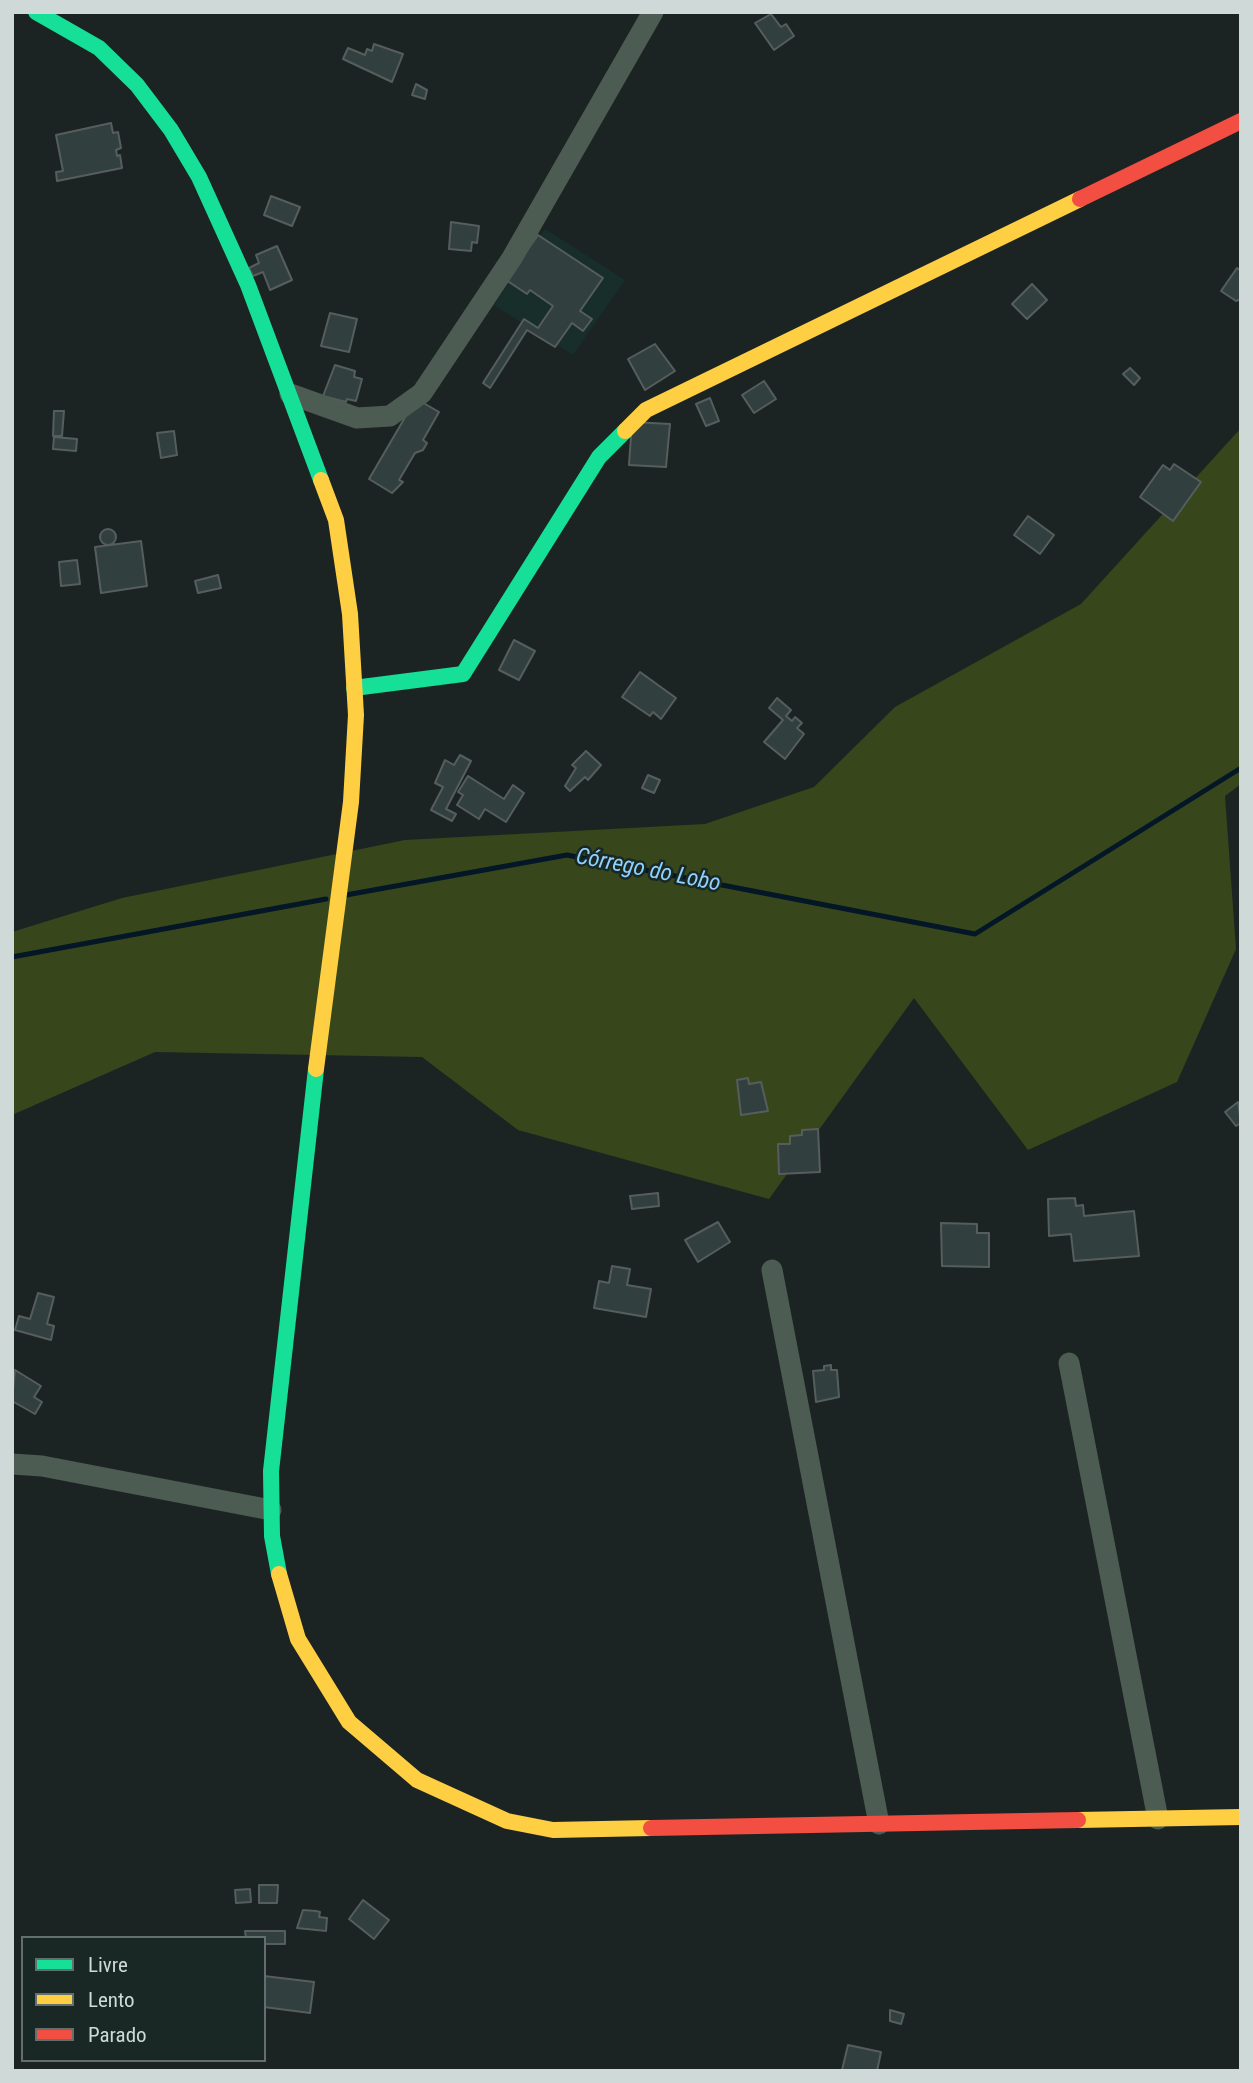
<!DOCTYPE html>
<meta charset="utf-8">
<style>
body{margin:0}
#map{position:relative;width:1253px;height:2083px;overflow:hidden;background:#1c2423;font-family:"Roboto Condensed",sans-serif}
canvas{display:block}
.frame{position:absolute;inset:0;border:14px solid #cfd9d7;pointer-events:none}
.legend{position:absolute;left:21px;top:1936px;width:245px;height:126px;box-sizing:border-box;background:#192825;border:2px solid #626f6c;margin:0;padding:9px 12px;list-style:none;font-size:21px;color:#cfd9d7}
.legend li{display:flex;align-items:center;gap:14px;height:35px}
.legend b{width:35px;border:2px solid #626f6c}
</style>
<div id="map">
<canvas width="1253" height="2083"></canvas>
<div class="frame"></div>
<ul class="legend">
<li><b style="height:9px;background:#16e098"></b>Livre</li>
<li><b style="height:9px;background:#ffcf43"></b>Lento</li>
<li><b style="height:9px;background:#f24e42"></b>Parado</li>
</ul>
</div>
<script>
const ctx = document.querySelector('canvas').getContext('2d');
ctx.lineJoin = 'round';
function fillPath(path, color) {
  ctx.fillStyle = color;
  ctx.fill(path, 'evenodd');
}
function shape(rows) {
  const path = new Path2D();
  for (const r of rows) {
    if (r.length === 3) {
      path.moveTo(r[0] + r[2], r[1]);
      path.arc(r[0], r[1], r[2], 0, 2 * Math.PI);
      continue;
    }
    path.moveTo(r[0], r[1]);
    for (let i = 2; i < r.length; i += 2) path.lineTo(r[i], r[i + 1]);
  }
  return path;
}
function trace(path, color, width, dash) {
  ctx.strokeStyle = color;
  ctx.lineWidth = width;
  ctx.lineCap = dash ? 'butt' : 'round';
  ctx.setLineDash(dash || []);
  ctx.stroke(path);
}
function drawText(font, color, halo, rows, align = 'center') {
  ctx.font = font + ' "Roboto Condensed",sans-serif';
  ctx.lineWidth = 5;
  ctx.setLineDash([]);
  ctx.textBaseline = 'middle';
  ctx.strokeStyle = halo;
  ctx.fillStyle = color;
  for (const [text, x, y, turn = 0] of rows) {
    ctx.save();
    ctx.translate(x, y);
    ctx.rotate((+turn || 0) * Math.PI / 180);
    ctx.textAlign = isNaN(turn) ? turn : align;
    if (halo) ctx.strokeText(text, 0, 0);
    ctx.fillText(text, 0, 0);
    ctx.restore();
  }
}
const built = shape([
 [545,229,625,280,573,355,494,305]
]);
const green = shape([
 [1241,428,1241,784,1225,796,1236,949,1177,1082,1028,1150,914,998,769,1199,518,1130,422,1057,155,1052,12,1115,12,932,122,898,405,840,705,824,814,787,895,707,1081,604]
]);
const stream = shape([
 [346,895,567,855,975,934,1241,768],
 [12,957,326,899]
]);
const building = shape([
 [771,14,781,27,786,24,794,36,774,50,755,23,771,14],
 [374,44,403,54,392,82,343,59,348,48,365,55,367,49,372,51,374,44],
 [416,84,427,90,425,99,412,95,416,84],
 [111,123,113,133,118,132,121,148,116,150,117,156,120,155,122,168,57,181,56,172,63,171,56,135,111,123],
 [271,196,300,207,292,226,264,215,271,196],
 [451,222,479,226,477,243,472,242,471,251,449,249,451,222],
 [538,235,603,278,580,311,592,319,583,331,572,323,555,347,527,330,490,388,483,383,524,319,538,328,553,306,530,290,527,294,506,280,538,235],
 [277,246,292,280,270,290,263,272,253,276,249,268,259,263,256,255,277,246],
 [1237,268,1241,271,1241,299,1236,301,1221,291,1237,268],
 [1032,284,1047,300,1027,319,1012,304,1032,284],
 [330,313,357,319,349,352,321,346,330,313],
 [655,344,675,371,645,390,628,359,655,344],
 [335,365,355,371,354,377,362,379,356,401,347,399,346,402,323,396,335,365],
 [1130,368,1140,378,1134,385,1123,374,1130,368],
 [764,381,776,399,754,413,742,395,764,381],
 [710,398,719,421,706,426,696,404,710,398],
 [420,401,439,412,423,440,427,443,423,450,415,453,399,480,403,482,392,493,369,479,414,402,420,401],
 [54,411,64,411,62,436,53,436,54,411],
 [632,422,670,424,666,467,629,465,632,422],
 [174,431,177,455,161,458,157,433,174,431],
 [54,437,77,439,76,451,53,449,54,437],
 [1174,464,1201,482,1173,521,1140,497,1163,465,1170,470,1174,464],
 [1028,516,1054,535,1040,554,1014,535,1028,516],
 [108,537,8],
 [141,541,147,586,101,593,95,547,141,541],
 [77,560,80,584,61,586,59,562,77,560],
 [218,575,221,588,198,593,195,581,218,575],
 [514,640,535,651,519,680,499,670,514,640],
 [640,672,676,698,661,719,653,712,650,716,622,697,640,672],
 [777,698,791,710,786,716,792,721,795,717,802,723,797,728,804,734,785,759,764,742,783,720,769,708,777,698],
 [586,751,601,765,588,780,585,777,570,791,565,786,576,768,572,765,586,751],
 [460,755,471,761,446,809,456,814,452,821,431,810,443,787,435,783,445,760,454,765,460,755],
 [648,775,660,780,654,793,642,788,648,775],
 [468,776,504,799,513,785,524,793,506,822,485,809,479,819,457,805,463,795,458,792,468,776],
 [748,1078,749,1084,761,1082,768,1111,741,1115,737,1080,748,1078],
 [1238,1102,1241,1123,1236,1126,1225,1112,1238,1102],
 [818,1129,820,1172,779,1174,778,1144,790,1144,790,1136,802,1135,802,1130,818,1129],
 [658,1193,659,1206,632,1209,630,1196,658,1193],
 [1075,1198,1076,1206,1083,1205,1084,1216,1134,1211,1139,1256,1074,1261,1071,1234,1049,1236,1048,1199,1075,1198],
 [718,1222,730,1242,698,1262,685,1240,718,1222],
 [941,1223,977,1224,977,1233,989,1233,989,1267,942,1266,941,1223],
 [612,1266,630,1269,627,1285,651,1289,646,1317,594,1308,599,1281,609,1283,612,1266],
 [38,1293,54,1297,47,1324,54,1326,51,1340,15,1330,19,1316,30,1319,38,1293],
 [831,1365,831,1370,837,1370,839,1397,816,1402,813,1371,824,1370,824,1366,831,1365],
 [15,1370,41,1386,34,1397,42,1402,35,1414,12,1401,15,1370],
 [259,1885,278,1885,277,1903,259,1903,259,1885],
 [250,1889,251,1902,236,1903,235,1890,250,1889],
 [363,1900,389,1920,374,1939,349,1919,363,1900],
 [303,1910,316,1911,320,1912,319,1917,327,1918,326,1931,297,1928,303,1910],
 [245,1931,285,1931,285,1944,264,1944,264,1938,246,1938,245,1931],
 [264,1976,314,1982,310,2013,264,2007,264,1976],
 [890,2010,904,2014,901,2024,890,2021,890,2010],
 [848,2045,881,2052,877,2071,842,2070,848,2045]
]);
const street = shape([
 [290,394,357,418,390,416,422,393,512,258,653,12],
 [772,1270,879,1824],
 [1069,1363,1158,1819],
 [12,1464,42,1466,271,1510]
]);
const fast = shape([
 [36,12,99,48,137,85,171,130,199,177,248,285,321,480],
 [354,688,463,674,599,457,625,431],
 [279,1574,272,1536,271,1471,316,1069]
]);
const slow = shape([
 [625,431,646,410,1080,199],
 [316,1069,351,802,356,715,350,614,336,520,321,480],
 [279,1574,298,1639,349,1722,417,1780,507,1821,553,1830,651,1828],
 [1078,1820,1241,1817]
]);
const jam = shape([
 [1080,199,1241,121],
 [651,1828,1078,1820]
]);
const waterNames = [
 ["Córrego do Lobo",648,871,11]
];
fillPath(built, '#182e2a');
fillPath(green, '#38461b');
trace(stream, '#031727', 5);
fillPath(building, '#323f3f');
trace(building, '#565d5d', 2);
trace(street, '#4c5c52', 21);
trace(fast, '#16e098', 16);
trace(slow, '#ffcf43', 16);
trace(jam, '#f24e42', 16);
drawText('italic 23px', '#8ed2fd', '#192825', waterNames);
</script>
